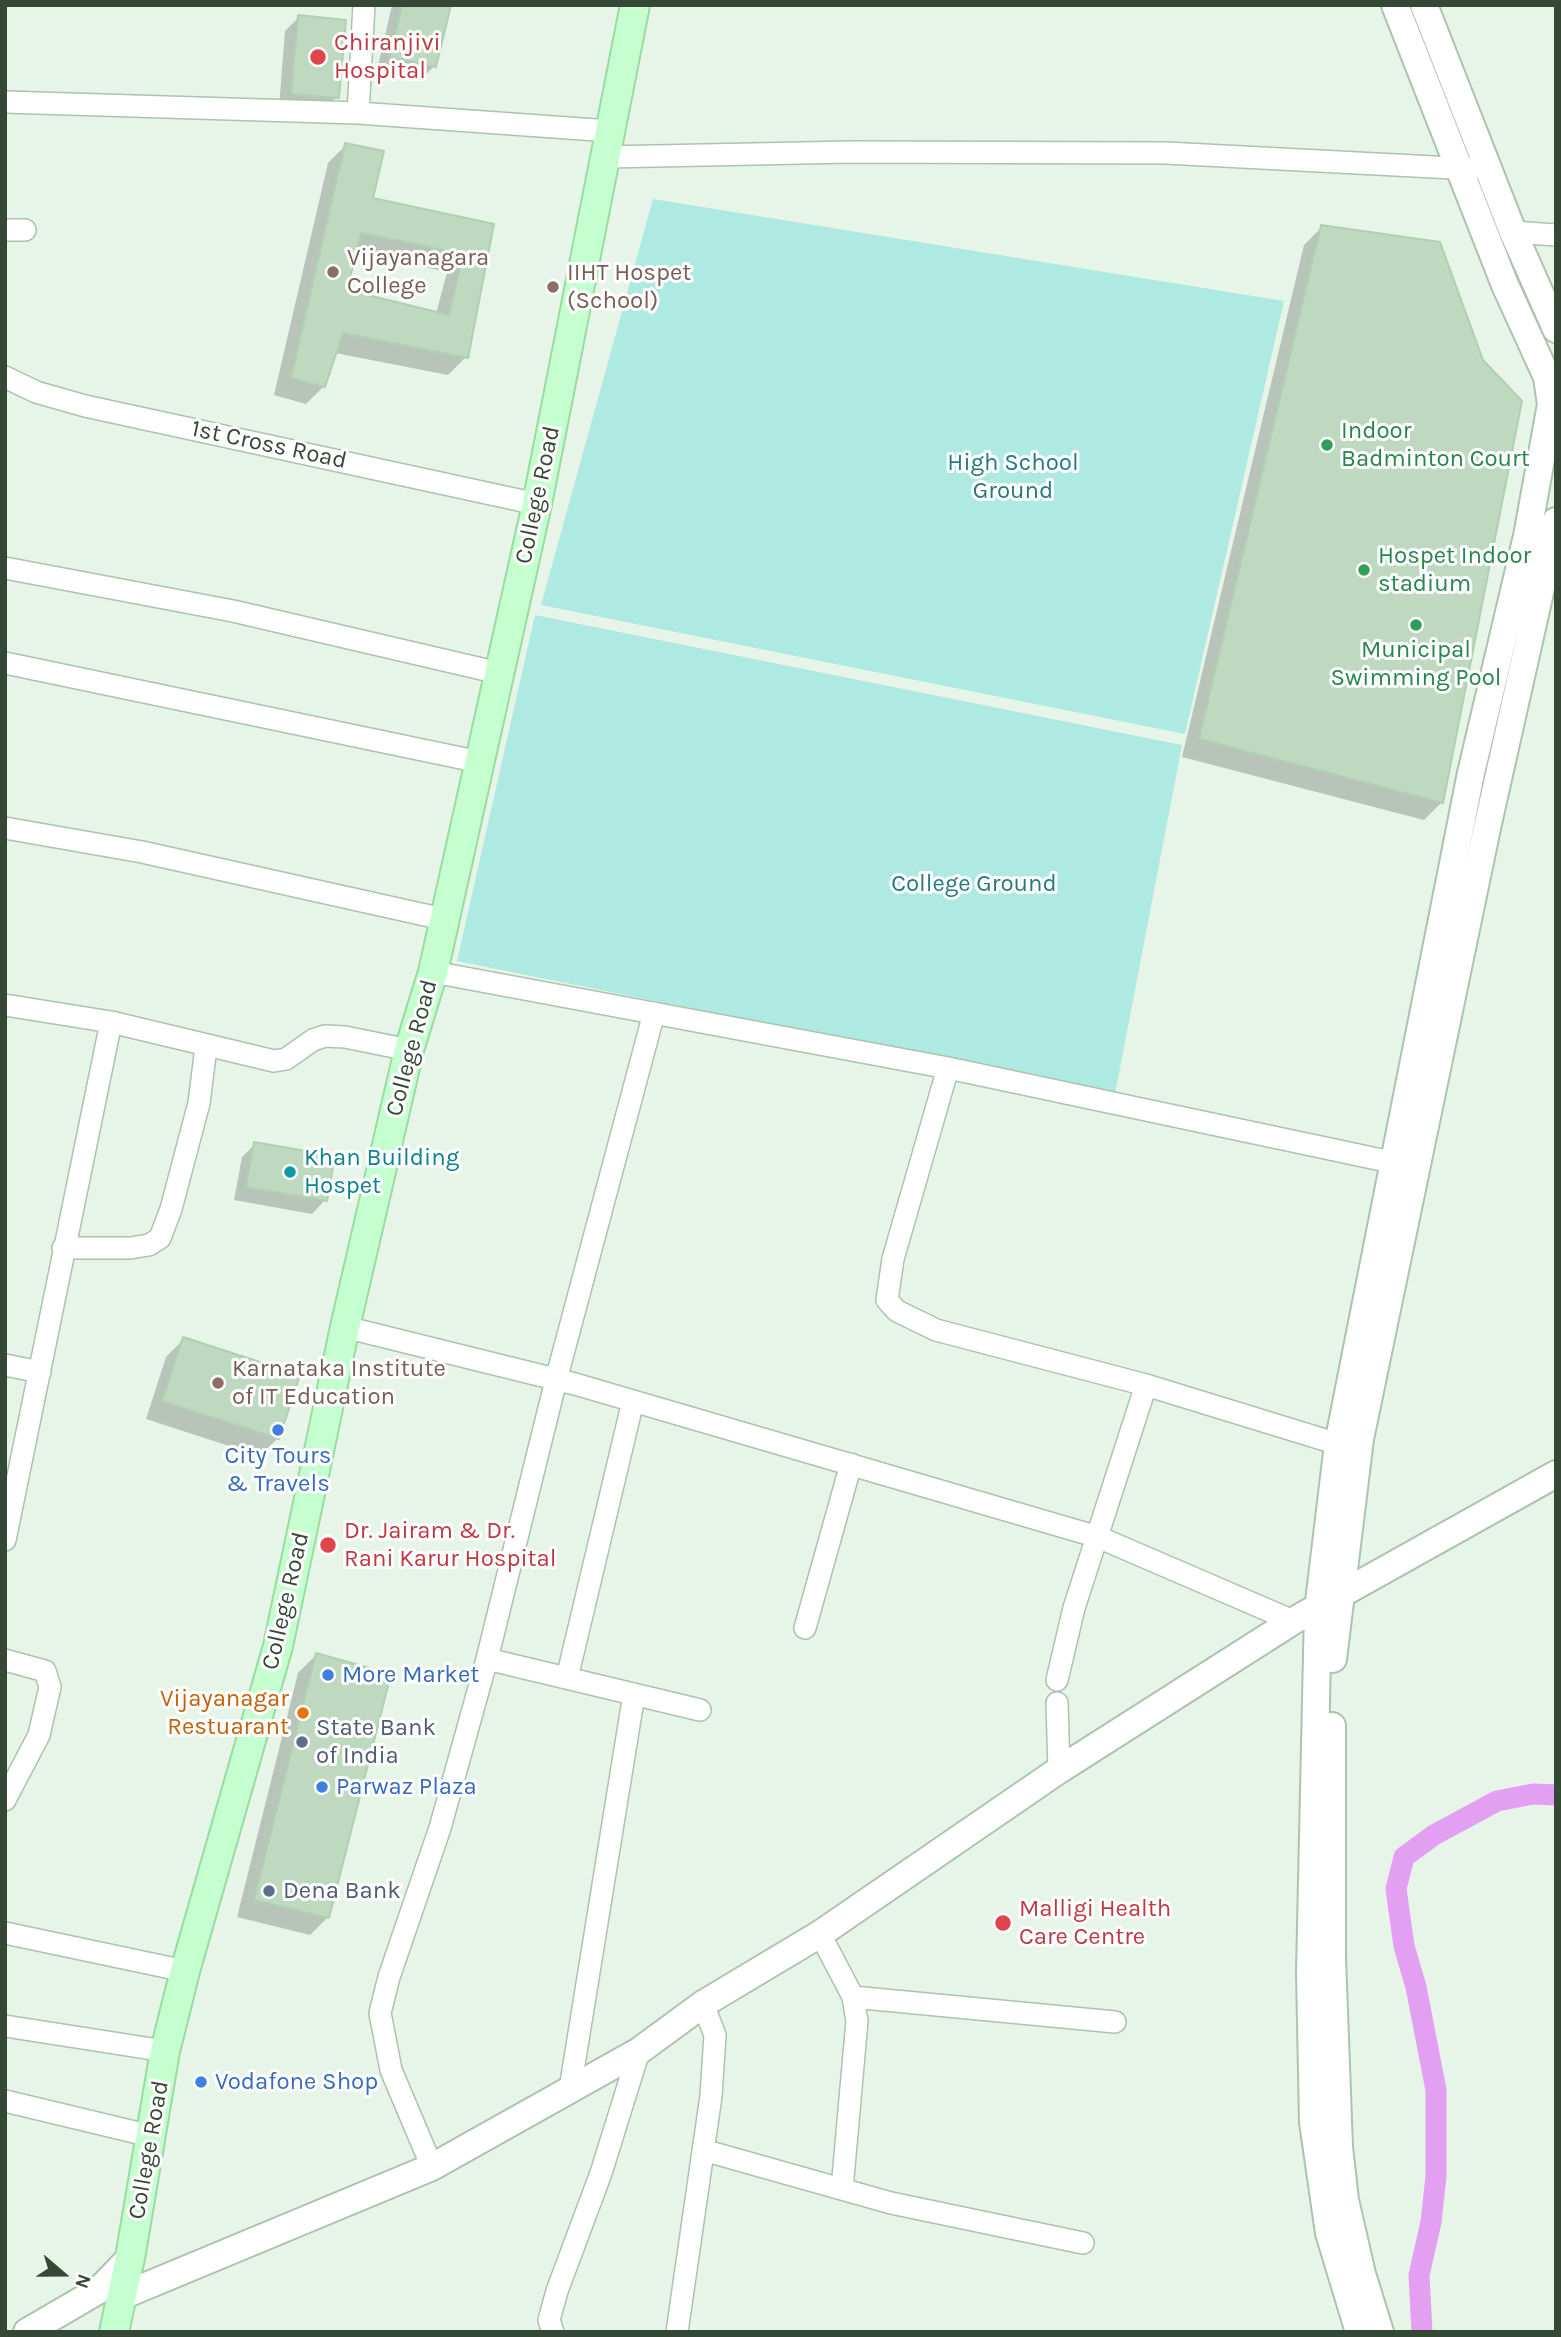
<!DOCTYPE html>
<style>
body{margin:0}
#map{position:relative;width:1561px;height:2337px;overflow:hidden;background:#e7f4e8;font-family:Karla,sans-serif}
canvas{display:block}
.frame{position:absolute;inset:0;border:7px solid #354735;pointer-events:none}
.north{position:absolute;left:28px;top:2239px;width:70px;height:70px;-webkit-text-stroke:5px #fff;paint-order:stroke;rotate:110deg;font-size:19px;font-weight:700;line-height:28px;text-align:center;color:#354735}
.north::after{content:'';display:block;margin:auto;width:24px;height:32px;background:#354735;clip-path:polygon(50% 0,100% 100%,50% 72%,0 100%)}
</style>
<div id="map">
<canvas width="1561" height="2337"></canvas>
<div class="frame"></div>
<div class="north">N</div>
</div>
<script>
const ctx = document.querySelector('canvas').getContext('2d');
ctx.lineJoin = 'round';
function fillPath(path, color) {
  ctx.fillStyle = color;
  ctx.fill(path, 'evenodd');
}
function shape(rows) {
  const path = new Path2D();
  for (const r of rows) {
    path.moveTo(r[0], r[1]);
    for (let i = 2; i < r.length; i += 2) path.lineTo(r[i], r[i + 1]);
  }
  return path;
}
function trace(path, color, width, dash) {
  ctx.strokeStyle = color;
  ctx.lineWidth = width;
  ctx.lineCap = dash ? 'butt' : 'round';
  ctx.setLineDash(dash || []);
  ctx.stroke(path);
}
function drawText(font, color, halo, rows, align = 'center') {
  ctx.font = font + ' Karla,sans-serif';
  ctx.lineWidth = 6;
  ctx.setLineDash([]);
  ctx.textBaseline = 'middle';
  ctx.strokeStyle = halo;
  ctx.fillStyle = color;
  for (const [text, x, y, turn = 0] of rows) {
    ctx.save();
    ctx.translate(x, y);
    ctx.rotate((+turn || 0) * Math.PI / 180);
    ctx.textAlign = isNaN(turn) ? turn : align;
    if (halo) ctx.strokeText(text, 0, 0);
    ctx.fillText(text, 0, 0);
    ctx.restore();
  }
}
const green = shape([
 [653,199,1284,301,1185,734,541,605],
 [535,615,1182,745,1115,1094,457,961]
]);
const shadow = shape([
 [392,5,449,5,434,66,421,80,377,70],
 [299,17,337,97,324,110,279,107,285,31],
 [346,145,370,199,492,225,466,357,448,375,335,353,324,386,306,404,274,395,328,163],
 [355,252,447,272,436,314,345,292],
 [1322,227,1442,802,1424,820,1182,757,1304,245],
 [255,1144,325,1200,312,1214,234,1200,242,1157],
 [184,1339,278,1438,260,1456,146,1419,166,1357],
 [316,1655,328,1917,310,1935,237,1917,298,1673]
]);
const canal = shape([
 [1422,2332,1419,2275,1431,2222,1436,2176,1436,2090,1416,1987,1404,1946,1396,1889,1404,1857,1434,1835,1497,1801,1533,1794,1556,1795]
]);
const building = shape([
 [402,5,451,5,436,67,390,57,402,5],
 [298,15,346,20,339,98,291,94,298,15],
 [345,143,384,151,373,198,494,224,468,358,343,333,325,387,291,378,345,143],
 [361,233,463,254,449,315,347,290,361,233],
 [1321,225,1440,242,1483,360,1522,401,1443,803,1199,739,1321,225],
 [254,1142,335,1156,327,1201,246,1187,254,1142],
 [183,1337,300,1375,279,1439,162,1401,183,1337],
 [316,1653,391,1674,329,1918,254,1900,316,1653]
]);
const minor = shape([
 [5,102,358,113,610,131],
 [358,113,364,5],
 [607,157,850,152,1166,153,1472,169],
 [5,230,25,230],
 [1513,232,1556,235],
 [5,377,36,392,85,406,537,504],
 [5,568,233,611,499,673],
 [5,663,480,762],
 [5,828,142,852,443,919],
 [433,972,948,1068,1410,1166],
 [5,1005,111,1022,274,1061,286,1059,313,1040,325,1036,345,1037,409,1050],
 [948,1068,893,1259,887,1300,897,1311,936,1330,1146,1385,1338,1444],
 [63,1248,130,1248,149,1245,160,1238,171,1209,199,1103,206,1047],
 [345,1327,575,1384,1098,1537,1293,1621],
 [5,1365,40,1372],
 [5,1540,111,1022],
 [805,1628,851,1464],
 [487,1659,556,1380,654,1013],
 [5,1660,45,1671,50,1687,39,1735,5,1800],
 [567,1678,633,1401],
 [1057,1680,1074,1608,1146,1385],
 [1057,1703,1059,1770],
 [5,1933,185,1971],
 [820,1934,853,1997,857,2021,842,2189],
 [853,1997,1115,2022],
 [5,2026,165,2051],
 [570,2089,634,1694],
 [5,2101,151,2136],
 [703,2150,891,2203,1083,2243],
 [432,2167,391,2070,380,2013,389,1977,440,1828,487,1659,700,1710],
 [553,2332,549,2320,557,2291,601,2173,639,2051],
 [677,2332,711,2096,715,2035,703,2004]
]);
const tertiary = shape([
 [1424,5,1513,232,1556,329],
 [1333,1659,1360,1439,1487,828,1556,521],
 [1332,1726,1332,1957,1339,2147,1345,2200,1362,2274,1380,2332],
 [122,2296,432,2167,639,2051,703,2004,820,1934,1059,1770,1293,1621,1556,1474],
 [27,2332,99,2290,130,2258],
 [1359,2332,1329,2233,1313,2122,1310,1972,1318,1610,1338,1444,1471,773,1527,536,1551,404,1547,377,1505,285,1395,5]
]);
const secondary = shape([
 [114,2332,130,2258,165,2051,185,1971,278,1646,345,1327,409,1050,433,972,537,504,635,5]
]);
const markers = [
 [318,57,9,"#e0444e"],
 [333,272,7,"#8d6e63"],
 [553,287,7,"#8d6e63"],
 [1327,445,7,"#2e9e5b"],
 [1364,570,7,"#2e9e5b"],
 [1416,625,7,"#2e9e5b"],
 [290,1172,7,"#0f9aa8"],
 [218,1383,7,"#8d6e63"],
 [278,1430,7,"#3f7fe0"],
 [328,1545,9,"#e0444e"],
 [328,1675,7,"#3f7fe0"],
 [303,1713,7,"#e8710a"],
 [302,1742,7,"#5c6f8a"],
 [322,1787,7,"#3f7fe0"],
 [269,1891,7,"#5c6f8a"],
 [1003,1923,9,"#e0444e"],
 [201,2082,7,"#3f7fe0"]
];
const healthNames = [
 ["Chiranjivi",334,43],
 ["Hospital",334,71],
 ["Dr. Jairam & Dr.",344,1531],
 ["Rani Karur Hospital",344,1559],
 ["Malligi Health",1019,1909],
 ["Care Centre",1019,1937]
];
const educationNames = [
 ["Vijayanagara",347,258],
 ["College",347,286],
 ["IIHT Hospet",567,273],
 ["(School)",567,301],
 ["Karnataka Institute",232,1369],
 ["of IT Education",232,1397]
];
const leisureNames = [
 ["Indoor",1341,431],
 ["Badminton Court",1341,459],
 ["Hospet Indoor",1378,556],
 ["stadium",1378,584],
 ["Municipal",1416,650,"center"],
 ["Swimming Pool",1416,678,"center"]
];
const streetNames = [
 ["1st Cross Road",269,445,12],
 ["College Road",538,495,-78],
 ["College Road",412,1048,-75],
 ["College Road",286,1601,-77],
 ["College Road",149,2150,-80]
];
const parkNames = [
 ["High School",1013,463],
 ["Ground",1013,491],
 ["College Ground",974,884]
];
const cultureNames = [
 ["Khan Building",304,1158],
 ["Hospet",304,1186]
];
const shopNames = [
 ["City Tours",278,1456,"center"],
 ["& Travels",278,1484,"center"],
 ["More Market",342,1675],
 ["Parwaz Plaza",336,1787],
 ["Vodafone Shop",215,2082]
];
const foodNames = [
 ["Vijayanagar",289,1699],
 ["Restuarant",289,1727]
];
const serviceNames = [
 ["State Bank",316,1728],
 ["of India",316,1756],
 ["Dena Bank",283,1891]
];
fillPath(green, '#aeeae1');
fillPath(shadow, '#0003');
trace(canal, '#e3a0f3', 21);
fillPath(building, '#bed9bf');
trace(building, '#aed1af', 2);
trace(minor, '#acc3ad', 24);
trace(tertiary, '#acc3ad', 30);
trace(secondary, '#98dca1', 32);
trace(minor, '#fff', 21);
trace(tertiary, '#fff', 26);
trace(secondary, '#c6ffcf', 28);
for (const [x, y, r, color] of markers) {
  const dot = new Path2D();
  dot.arc(x, y, r, 0, 2 * Math.PI);
  ctx.fillStyle = color;
  ctx.fill(dot);
  trace(dot, '#fff', 2.5);
}
drawText('24px', '#be3a42', '#fff', healthNames, 'left');
drawText('24px', '#785e54', '#fff', educationNames, 'left');
drawText('24px', '#27864d', '#fff', leisureNames, 'left');
drawText('24px', '#354735', '#fff', streetNames);
drawText('24px', '#267a7c', '#fff', parkNames);
drawText('24px', '#0d838f', '#fff', cultureNames, 'left');
drawText('24px', '#366cbe', '#fff', shopNames, 'left');
drawText('24px', '#c56008', '#fff', foodNames, 'right');
drawText('24px', '#4e5e75', '#fff', serviceNames, 'left');
</script>
